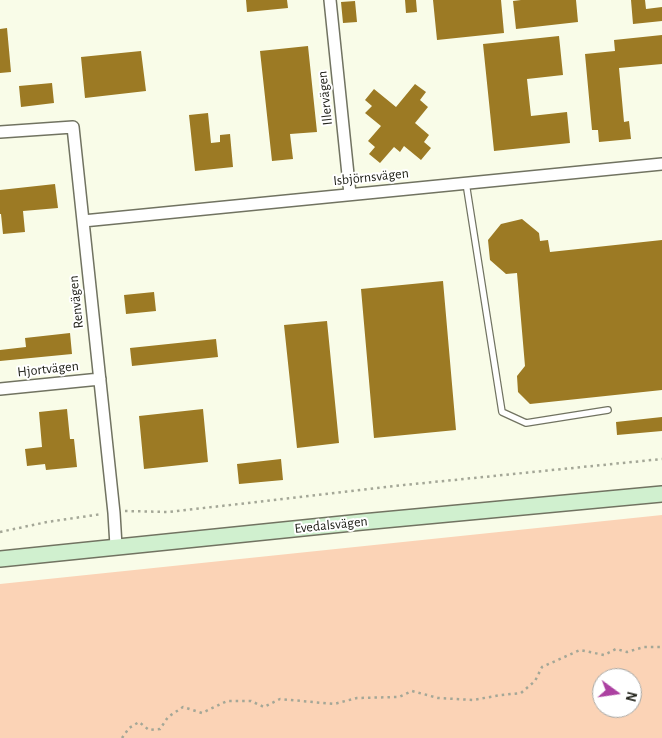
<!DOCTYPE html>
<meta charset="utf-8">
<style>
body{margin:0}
#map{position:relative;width:662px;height:738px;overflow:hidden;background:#f9fce8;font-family:"Alegreya Sans",sans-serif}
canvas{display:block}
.north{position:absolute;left:592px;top:668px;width:50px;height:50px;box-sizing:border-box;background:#fff;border:1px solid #a7a7a4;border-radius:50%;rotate:104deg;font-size:14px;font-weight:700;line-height:20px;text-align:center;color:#22231b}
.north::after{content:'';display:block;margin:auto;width:18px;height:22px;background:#ac41a1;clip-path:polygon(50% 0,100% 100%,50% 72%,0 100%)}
</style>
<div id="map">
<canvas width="662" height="738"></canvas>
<div class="north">N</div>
</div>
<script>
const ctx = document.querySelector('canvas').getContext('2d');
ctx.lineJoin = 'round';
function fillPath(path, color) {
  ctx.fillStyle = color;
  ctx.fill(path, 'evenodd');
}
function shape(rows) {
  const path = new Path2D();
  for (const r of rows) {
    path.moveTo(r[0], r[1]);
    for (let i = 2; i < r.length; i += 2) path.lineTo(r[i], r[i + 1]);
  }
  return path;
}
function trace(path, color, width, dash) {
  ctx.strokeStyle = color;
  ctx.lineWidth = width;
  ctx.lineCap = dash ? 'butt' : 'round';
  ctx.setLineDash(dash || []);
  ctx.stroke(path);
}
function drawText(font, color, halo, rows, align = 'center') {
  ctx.font = font + ' "Alegreya Sans",sans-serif';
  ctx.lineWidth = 4;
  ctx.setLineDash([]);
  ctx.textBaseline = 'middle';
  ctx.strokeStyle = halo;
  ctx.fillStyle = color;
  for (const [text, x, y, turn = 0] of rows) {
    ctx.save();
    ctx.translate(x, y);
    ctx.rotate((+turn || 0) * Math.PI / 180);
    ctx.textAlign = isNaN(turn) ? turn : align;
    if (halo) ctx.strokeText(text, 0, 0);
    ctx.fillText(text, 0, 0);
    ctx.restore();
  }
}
const green = shape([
 [662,515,662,738,0,738,0,584],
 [602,678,632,678,632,708,602,708]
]);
const building = shape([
 [246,0,287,0,288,8,247,12],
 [405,0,416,0,417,12,406,13],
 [433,0,501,0,504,33,437,40],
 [521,0,576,0,578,22,516,29,513,1],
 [631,0,645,0,646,9,662,7,662,21,633,24],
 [355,1,357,22,343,23,341,2],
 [7,28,11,72,0,73,0,29],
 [662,35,662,64,619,68,624,122,629,121,631,139,599,142,598,130,592,130,585,54,615,51,614,40],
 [559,36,563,75,527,79,531,116,567,112,570,143,494,151,483,44],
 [308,46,317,132,290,134,293,159,272,161,260,51],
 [141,51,146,91,85,98,81,57],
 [52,83,54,103,21,107,19,86],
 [415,84,426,92,420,100,428,107,415,123,429,135,424,142,431,148,421,160,404,146,400,152,394,147,380,163,369,154,375,147,368,141,381,126,365,113,372,106,365,100,374,89,396,107],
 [208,113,211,143,220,142,220,135,230,134,233,167,195,171,189,115],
 [55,184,58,208,23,211,25,232,3,234,1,214,0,214,0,190],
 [522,219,539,233,540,241,548,240,550,252,662,240,662,390,530,404,518,392,517,376,525,366,517,273,506,274,490,260,488,240,501,224],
 [443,281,456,430,374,438,361,289],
 [154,292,156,311,126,314,124,295],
 [327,321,339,443,297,448,284,325],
 [70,333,72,354,0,361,0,350,26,347,25,338],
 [216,339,218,357,132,366,130,348],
 [67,409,70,439,74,439,77,467,46,470,45,464,27,466,25,449,42,447,39,412],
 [203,409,208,462,144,469,139,416],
 [662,417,662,431,617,435,616,422],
 [281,459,283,480,239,484,237,464]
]);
const path = shape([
 [125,511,169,512,404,485,662,459],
 [0,532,47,522,102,514],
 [122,738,129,728,139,722,149,730,160,729,168,717,183,707,202,713,227,701,251,701,264,707,280,699,334,704,357,698,399,697,412,691,438,698,473,700,501,695,521,693,535,681,542,667,580,650,604,655,616,649,627,652,644,647,662,647]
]);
const lane = shape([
 [466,183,502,412,526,423,608,410]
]);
const street = shape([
 [330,0,350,194],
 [0,132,73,127,114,513,116,546],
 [83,221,662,164],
 [0,389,100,379]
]);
const secondary = shape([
 [0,559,362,522,662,494]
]);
const streetNames = [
 ["Illervägen",325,98,-96],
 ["Isbjörnsvägen",371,177,-6],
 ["Renvägen",76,302,-96],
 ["Hjortvägen",48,369,-6],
 ["Evedalsvägen",331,525,-6]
];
fillPath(green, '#fbd3b6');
fillPath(building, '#9c7a24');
trace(lane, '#717361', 8);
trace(street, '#717361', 14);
trace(secondary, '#717361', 18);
trace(path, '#a4a797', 2.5, [2.5, 4]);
trace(lane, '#fff', 5.5);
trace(street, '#fff', 11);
trace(secondary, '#d0f0cf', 15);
drawText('14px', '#22231b', '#fff', streetNames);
</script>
